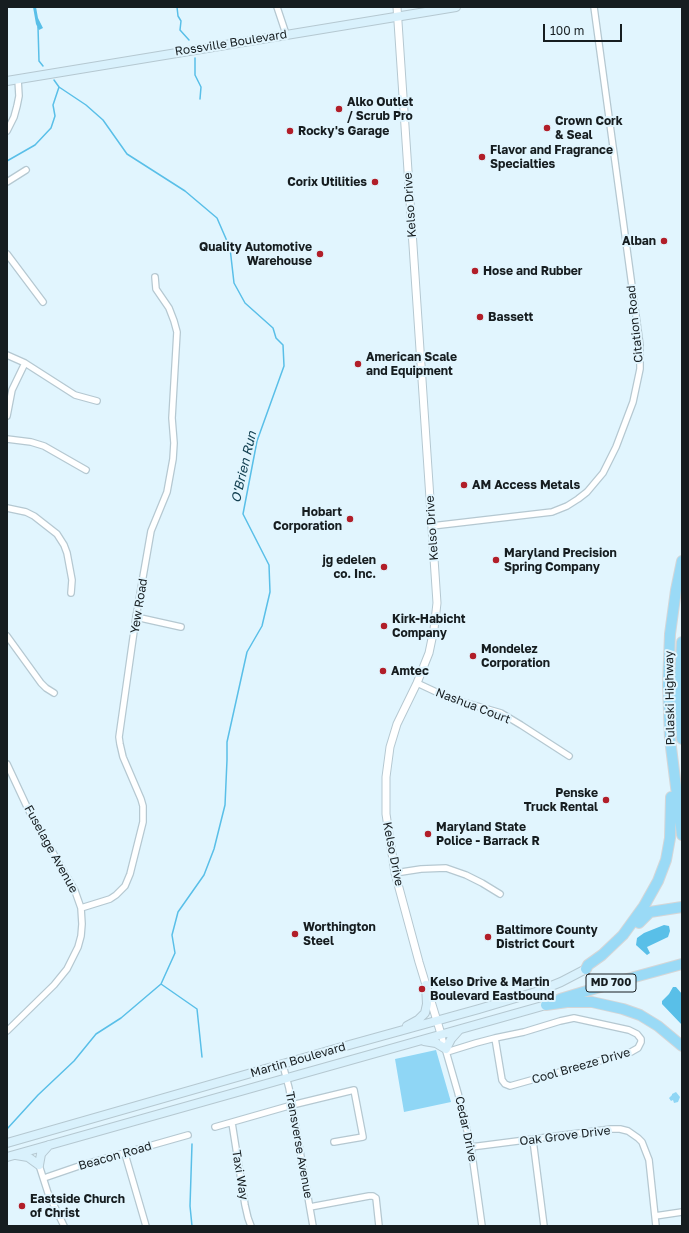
<!DOCTYPE html>
<style>
body{margin:0}
#map{position:relative;width:689px;height:1233px;overflow:hidden;background:#e1f5fe;font-family:"Golos Text",sans-serif}
canvas{display:block}
.frame{position:absolute;inset:0;border:8px solid #161d20;pointer-events:none}
.scale{position:absolute;left:543px;top:24px;width:79px;height:18px;box-sizing:border-box;border:2px solid #161d20;border-top:0;padding-left:5px;font-size:12px;line-height:14px;white-space:nowrap;color:#161d20;-webkit-text-stroke:3px #e1f5fe;paint-order:stroke}
</style>
<div id="map">
<canvas width="689" height="1233"></canvas>
<div class="frame"></div>
<div class="scale">100 m</div>
</div>
<script>
const ctx = document.querySelector('canvas').getContext('2d');
ctx.lineJoin = 'round';
function fillPath(path, color) {
  ctx.fillStyle = color;
  ctx.fill(path, 'evenodd');
}
function shape(rows) {
  const path = new Path2D();
  for (const r of rows) {
    path.moveTo(r[0], r[1]);
    for (let i = 2; i < r.length; i += 2) path.lineTo(r[i], r[i + 1]);
  }
  return path;
}
function trace(path, color, width, dash) {
  ctx.strokeStyle = color;
  ctx.lineWidth = width;
  ctx.lineCap = dash ? 'butt' : 'round';
  ctx.setLineDash(dash || []);
  ctx.stroke(path);
}
function drawText(font, color, halo, rows, align = 'center') {
  ctx.font = font + ' "Golos Text",sans-serif';
  ctx.lineWidth = 4;
  ctx.setLineDash([]);
  ctx.textBaseline = 'middle';
  ctx.strokeStyle = halo;
  ctx.fillStyle = color;
  for (const [text, x, y, turn = 0] of rows) {
    ctx.save();
    ctx.translate(x, y);
    ctx.rotate((+turn || 0) * Math.PI / 180);
    ctx.textAlign = isNaN(turn) ? turn : align;
    if (halo) ctx.strokeText(text, 0, 0);
    ctx.fillText(text, 0, 0);
    ctx.restore();
  }
}
const green = shape([
 [436,1050,451,1102,404,1112,395,1059],
 [676,1092,680,1097,678,1102,674,1103,673,1100,671,1101,669,1098,672,1095,672,1094]
]);
const water = shape([
 [33,7,36,7,38,18,43,28,39,30,36,24],
 [664,925,669,926,670,931,668,937,647,947,650,953,647,955,636,945,637,938,644,933],
 [673,987,676,987,682,994,682,1025,662,1004,662,1001,669,994]
]);
const stream = shape([
 [177,7,178,16,181,21,180,30,189,40],
 [38,27,39,61,43,66],
 [195,58,195,75,201,87,200,99],
 [54,80,59,87,86,105,103,120,127,154,185,191,217,218,230,248,234,283,245,303,273,328,276,338,283,345,284,366,257,441,243,514,269,565,270,592,262,626,247,652,227,742,227,760,225,805,214,849,204,875,178,912,172,935,175,953,161,984,197,1009,202,1057],
 [7,161,35,145,51,128,55,116,53,105,59,87],
 [7,1129,38,1095,74,1061,96,1034,121,1018,161,984],
 [192,1144,190,1206,192,1226]
]);
const minor = shape([
 [277,7,286,34],
 [7,131,14,117,17,106,19,96,18,79],
 [7,182,26,170],
 [7,254,43,302],
 [7,355,25,363,75,395,97,401],
 [7,416,12,390,25,363],
 [7,439,31,442,44,446,86,470],
 [7,508,26,512,34,516,57,534,64,545,67,553,72,580,71,593],
 [432,526,552,512,567,506,578,499,587,492,603,473,616,447,633,402,640,369,640,345,594,7],
 [136,617,181,627],
 [7,636,41,683,46,688,54,693],
 [417,683,449,698,501,713,521,725,569,756],
 [7,764,28,809,75,891,81,908,82,924,81,936,78,947,67,969,54,985,7,1031],
 [395,873,421,869,446,868,466,875,482,883,500,894],
 [81,908,110,899,116,895,125,886,130,874,143,822,143,806,141,799,123,757,120,744,119,737,136,617,151,531,167,492,173,459,174,443,172,418,177,332,174,321,169,308,156,289,155,277],
 [441,1034,458,1093,471,1147,482,1226],
 [447,1052,476,1043,495,1038,524,1032,560,1021,574,1018,629,1030,637,1034,641,1039,641,1042,638,1048,631,1052,510,1086,505,1084,502,1080,495,1038],
 [283,1065,289,1088,313,1226],
 [232,1123,245,1205,248,1218,251,1226],
 [215,1127,292,1105,354,1090,363,1137,334,1142],
 [533,1140,544,1226],
 [471,1147,611,1129,620,1129,628,1131,638,1138,642,1142,649,1160,656,1226],
 [125,1154,146,1226],
 [39,1165,48,1193,64,1226],
 [44,1178,82,1165,188,1135],
 [310,1207,369,1196,373,1196,376,1198,379,1226],
 [655,1216,682,1212]
]);
const tertiary = shape([
 [397,7,437,603,434,629,429,653,417,683,397,724,390,747,386,777,386,814,395,873,419,962,441,1034]
]);
const secondary = shape([
 [7,81,456,7],
 [407,1026,418,1020,425,1013,427,1004,426,985],
 [424,1041,436,1043,446,1049,451,1039,459,1030],
 [7,1143,342,1047,479,1009,539,991,561,982,586,969],
 [16,1155,28,1157,39,1165],
 [7,1157,546,1005],
 [39,1165,41,1154,49,1145]
]);
const trunk = shape([
 [682,561,676,590,670,634,668,685,670,739,682,835],
 [682,642,679,696,682,739],
 [639,923,650,912,682,907],
 [586,969,588,965,602,955,623,935,644,906,658,881,666,860,670,838,671,797],
 [560,999,620,981,682,964],
 [546,1005,567,1002,592,1002,623,1009,640,1015,658,1026,682,1046]
]);
const markers = [
 [339,109,4,"#b11e29"],
 [547,128,4,"#b11e29"],
 [290,131,4,"#b11e29"],
 [482,157,4,"#b11e29"],
 [375,182,4,"#b11e29"],
 [664,241,4,"#b11e29"],
 [320,254,4,"#b11e29"],
 [475,271,4,"#b11e29"],
 [480,317,4,"#b11e29"],
 [358,364,4,"#b11e29"],
 [464,485,4,"#b11e29"],
 [350,519,4,"#b11e29"],
 [496,560,4,"#b11e29"],
 [384,567,4,"#b11e29"],
 [384,626,4,"#b11e29"],
 [473,656,4,"#b11e29"],
 [383,671,4,"#b11e29"],
 [606,800,4,"#b11e29"],
 [428,834,4,"#b11e29"],
 [295,934,4,"#b11e29"],
 [488,937,4,"#b11e29"],
 [422,989,4,"#b11e29"],
 [22,1206,4,"#b11e29"]
];
const shields = [
 [611,983,50]
];
const shieldNames = [
 ["MD 700",611,983]
];
const streetNames = [
 ["Rossville Boulevard",231,43,-9],
 ["Kelso Drive",410,205,-94],
 ["Citation Road",635,324,-96],
 ["Kelso Drive",432,528,-94],
 ["Yew Road",139,606,-81],
 ["Pulaski Highway",670,698,-91],
 ["Nashua Court",473,706,21],
 ["Fuselage Avenue",51,849,61],
 ["Kelso Drive",393,854,79],
 ["Martin Boulevard",298,1060,-16],
 ["Cool Breeze Drive",581,1066,-16],
 ["Cedar Drive",466,1129,78],
 ["Oak Grove Drive",565,1136,-7],
 ["Transverse Avenue",299,1145,80],
 ["Beacon Road",115,1156,-16],
 ["Taxi Way",240,1175,81]
];
const poiNames = [
 ["Alko Outlet",347,102],
 ["/ Scrub Pro",347,116],
 ["Crown Cork",555,121],
 ["& Seal",555,135],
 ["Rocky's Garage",298,131],
 ["Flavor and Fragrance",490,150],
 ["Specialties",490,164],
 ["Corix Utilities",367,182,"right"],
 ["Alban",656,241,"right"],
 ["Quality Automotive",312,247,"right"],
 ["Warehouse",312,261,"right"],
 ["Hose and Rubber",483,271],
 ["Bassett",488,317],
 ["American Scale",366,357],
 ["and Equipment",366,371],
 ["AM Access Metals",472,485],
 ["Hobart",342,512,"right"],
 ["Corporation",342,526,"right"],
 ["Maryland Precision",504,553],
 ["Spring Company",504,567],
 ["jg edelen",376,560,"right"],
 ["co. Inc.",376,574,"right"],
 ["Kirk-Habicht",392,619],
 ["Company",392,633],
 ["Mondelez",481,649],
 ["Corporation",481,663],
 ["Amtec",391,671],
 ["Penske",598,793,"right"],
 ["Truck Rental",598,807,"right"],
 ["Maryland State",436,827],
 ["Police - Barrack R",436,841],
 ["Worthington",303,927],
 ["Steel",303,941],
 ["Baltimore County",496,930],
 ["District Court",496,944],
 ["Kelso Drive & Martin",430,982],
 ["Boulevard Eastbound",430,996],
 ["Eastside Church",30,1199],
 ["of Christ",30,1213]
];
const waterNames = [
 ["O'Brien Run",244,467,-77]
];
fillPath(green, '#8fd6f5');
fillPath(water, '#59bfe8');
trace(stream, '#59bfe8', 1.5);
trace(minor, '#b5c8d1', 8);
trace(tertiary, '#b5c8d1', 9);
trace(secondary, '#b5c8d1', 10);
trace(trunk, '#d5d6d7', 12);
trace(minor, '#fff', 5.5);
trace(tertiary, '#fff', 7);
trace(secondary, '#d9f1fc', 8);
trace(trunk, '#9adaf6', 10);
for (const [x, y, r, color] of markers) {
  const dot = new Path2D();
  dot.arc(x, y, r, 0, 2 * Math.PI);
  ctx.fillStyle = color;
  ctx.fill(dot);
  trace(dot, '#e1f5fe', 1.5);
}
for (const [x, y, w] of shields) {
  const box = new Path2D();
  box.roundRect(x - w / 2, y - 9, w, 18, 3);
  ctx.fillStyle = '#e1f5fe';
  ctx.fill(box);
  trace(box, '#161d20', 1);
}
drawText('bold 11px', '#161d20', null, shieldNames);
drawText('12px', '#161d20', '#e1f5fe', streetNames);
drawText('bold 12px', '#161d20', '#e1f5fe', poiNames, 'left');
drawText('italic 13px', '#144152', '#e1f5fe', waterNames);
</script>
